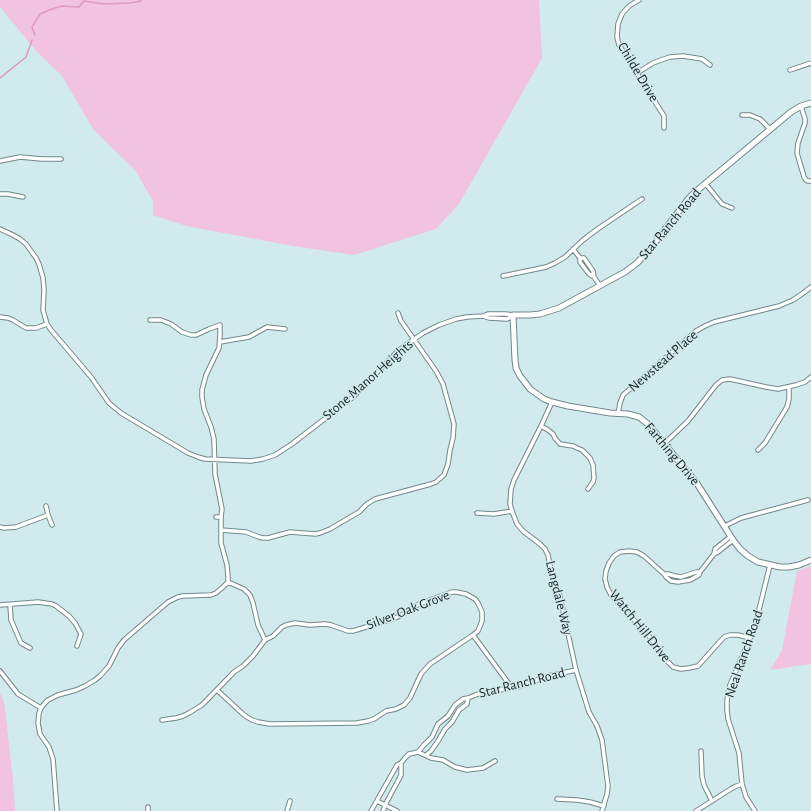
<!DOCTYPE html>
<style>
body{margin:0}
canvas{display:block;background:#d1eaed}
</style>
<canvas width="811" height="811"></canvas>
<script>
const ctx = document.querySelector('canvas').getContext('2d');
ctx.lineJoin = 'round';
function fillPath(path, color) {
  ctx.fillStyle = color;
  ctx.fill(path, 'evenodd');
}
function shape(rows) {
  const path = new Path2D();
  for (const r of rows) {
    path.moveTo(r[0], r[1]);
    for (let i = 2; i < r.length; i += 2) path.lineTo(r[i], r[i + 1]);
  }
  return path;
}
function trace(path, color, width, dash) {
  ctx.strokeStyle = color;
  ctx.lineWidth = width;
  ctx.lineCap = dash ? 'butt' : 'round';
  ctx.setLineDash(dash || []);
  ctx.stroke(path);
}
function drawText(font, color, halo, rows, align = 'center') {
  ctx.font = font + ' "Alegreya Sans",sans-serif';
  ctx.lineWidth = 3;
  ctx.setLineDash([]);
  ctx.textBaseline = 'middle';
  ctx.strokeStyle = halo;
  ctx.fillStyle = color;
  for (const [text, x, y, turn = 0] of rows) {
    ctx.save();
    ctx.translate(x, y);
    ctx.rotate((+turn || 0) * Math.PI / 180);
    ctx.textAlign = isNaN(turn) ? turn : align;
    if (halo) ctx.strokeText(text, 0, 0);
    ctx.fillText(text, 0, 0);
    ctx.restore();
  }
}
const green = shape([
 [0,0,539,0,542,58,459,204,436,229,354,255,293,246,186,226,153,215,153,201,135,170,93,129,62,76,38,53,0,7],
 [811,566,811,664,770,670,782,650,797,571],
 [0,693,4,701,13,779,15,811,0,811]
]);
const stream = shape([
 [35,35,32,27,40,14,49,10,62,6,79,7,84,1,104,4,130,3,141,1],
 [0,78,26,57,32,40]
]);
const street = shape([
 [639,0,629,6,622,14,618,24,617,37,619,45,664,116,664,128],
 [790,70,811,63],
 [637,73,653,63,661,60,670,57,683,56,696,58,702,59,710,65],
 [801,106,805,119,805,123,798,143,797,153,804,177,806,180,808,181,811,181],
 [742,115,750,115,760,119,770,129],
 [0,161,20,157,42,159,61,159],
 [705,183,722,204,732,208],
 [0,194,8,194,23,197],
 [0,229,13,235,20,239,26,244,36,258,39,264,43,278,44,290,43,310,47,324,51,330,91,377,109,403,121,413,188,453,198,457,205,459,251,461,263,459,275,455,292,444,353,397,399,350,423,333,439,325,456,319,467,317,483,316,488,314,506,314,513,315],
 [573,249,580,258,580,262,589,274,594,277,600,286],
 [580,258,584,258,593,271,594,277],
 [503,276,546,267,555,263,565,257,583,240,599,228,642,199],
 [483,316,489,318,507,319,513,316],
 [0,317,8,318,13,320,26,328,36,328,47,324],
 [150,320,161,320,171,324,182,332,191,335,196,335,209,329,220,325,220,335,219,348,206,375,202,390,202,397,204,409,211,427,214,439,215,474,222,509,221,517,216,517],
 [220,342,249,337,267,327,285,329],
 [552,402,541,426,514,480,511,489,510,504,512,511,517,524,523,531,540,544,545,549,548,555,552,576,559,592,576,670,589,712,597,726,602,740,608,786,607,794,602,811],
 [618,414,620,403,623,395,696,331,705,326,714,322,779,306,793,300,802,294,811,287],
 [541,426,548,430,553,434,555,438,560,444,573,446,577,448,582,450,590,458,593,465,594,478,593,482,588,489],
 [665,443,688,421,716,385,722,380,730,379,766,387,778,389,796,385,805,382,811,377],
 [758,450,765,443,787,407,789,399,789,387],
 [46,506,48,515,52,525],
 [477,513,494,514,512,511],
 [221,517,221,543,227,565,228,577,228,582,244,589,250,595,253,603,258,625,265,640],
 [725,526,741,518,808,500],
 [0,527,4,528,16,527,48,515],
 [221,530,246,532,259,537,263,538,268,538,290,532,315,534,320,533,330,529,359,512,367,504,375,499,431,484,436,482,444,475,448,464,450,450,453,438,454,424,443,384,436,371,401,321,398,313],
 [731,536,715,549,714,554,700,572,699,575,690,580,678,582,671,581,666,577,664,574,644,556,637,552,629,551,620,552,614,556,609,563,606,571,605,579,607,587,611,595,649,636,667,661,673,667,681,669,689,668,698,666,724,637,730,635,738,635,750,638],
 [714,554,718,552,733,540],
 [664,574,668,574,675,576,681,577,696,572,700,572],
 [0,605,38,602,52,604,56,606,69,616,75,623,81,634,77,646],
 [10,605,11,620,21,643,30,648],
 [473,635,512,688],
 [0,671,18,694,41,708],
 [162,720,176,718,183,716,189,713,202,705,234,672,243,666,253,656,265,640,273,636,282,627,286,625,295,623,310,625,325,624,331,625,348,631,353,631,395,618,400,616,419,604,452,592,456,592,466,594,475,599,478,603,482,612,482,621,478,631,473,635,430,664,421,674,410,698,404,705,396,709,386,711,374,719,368,721,357,723,270,724,258,722,252,720,244,715,217,690],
 [701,751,702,776,704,785,712,801],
 [418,752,424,745,432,737,438,724,448,716,455,705,463,699,468,698,473,696,481,693,518,687,548,676,576,670],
 [426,755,431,751,438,741,445,729,452,722,459,710,467,704,468,698],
 [557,799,577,800,590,802,604,806],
 [377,801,397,811],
 [57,811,53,759,49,747,40,734,38,723,39,713,41,708,44,704,48,700,58,695,76,690,85,686,95,680,100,676,109,666,118,648,124,640,168,602,178,597,183,596,211,595,216,593,223,587,228,582],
 [148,811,148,807],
 [287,811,290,801],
 [371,811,397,765,401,763,405,758,409,754,418,752,431,758,443,760,455,767,467,770,483,768,495,761],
 [383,811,385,805,399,779,401,775,401,763],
 [696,811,734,787,742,784],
 [755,811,746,797,742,784,739,753,728,719,727,710,727,701,728,693,730,685,750,638,757,618,770,565]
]);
const secondary = shape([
 [811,103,801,106,791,112,694,193,689,198,650,249,637,263,625,272,559,308,540,314,530,315,513,315,515,360,516,368,520,376,530,389,544,399,552,402,568,406,610,413,628,414,639,417,648,424,696,482,733,540,740,549,748,556,758,562,780,567,789,567,799,565,811,560]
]);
const streetNames = [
 ["Childe Drive",638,72,59],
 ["Star Ranch Road",670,224,-50],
 ["Newstead Place",663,361,-41],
 ["Stone Manor Heights",368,380,-41],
 ["Farthing Drive",672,454,50],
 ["Langdale Way",559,598,76],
 ["Silver Oak Grove",408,610,-21],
 ["Watch Hill Drive",640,626,51],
 ["Neal Ranch Road",744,654,-71],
 ["Star Ranch Road",522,683,-14]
];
fillPath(green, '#f2c3e0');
trace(stream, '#de98c4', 1.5);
trace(street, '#71888c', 5.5);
trace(secondary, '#71888c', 7);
trace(street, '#fff', 3.5);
trace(secondary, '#fff', 5);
drawText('14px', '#192324', '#d1eaed', streetNames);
</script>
